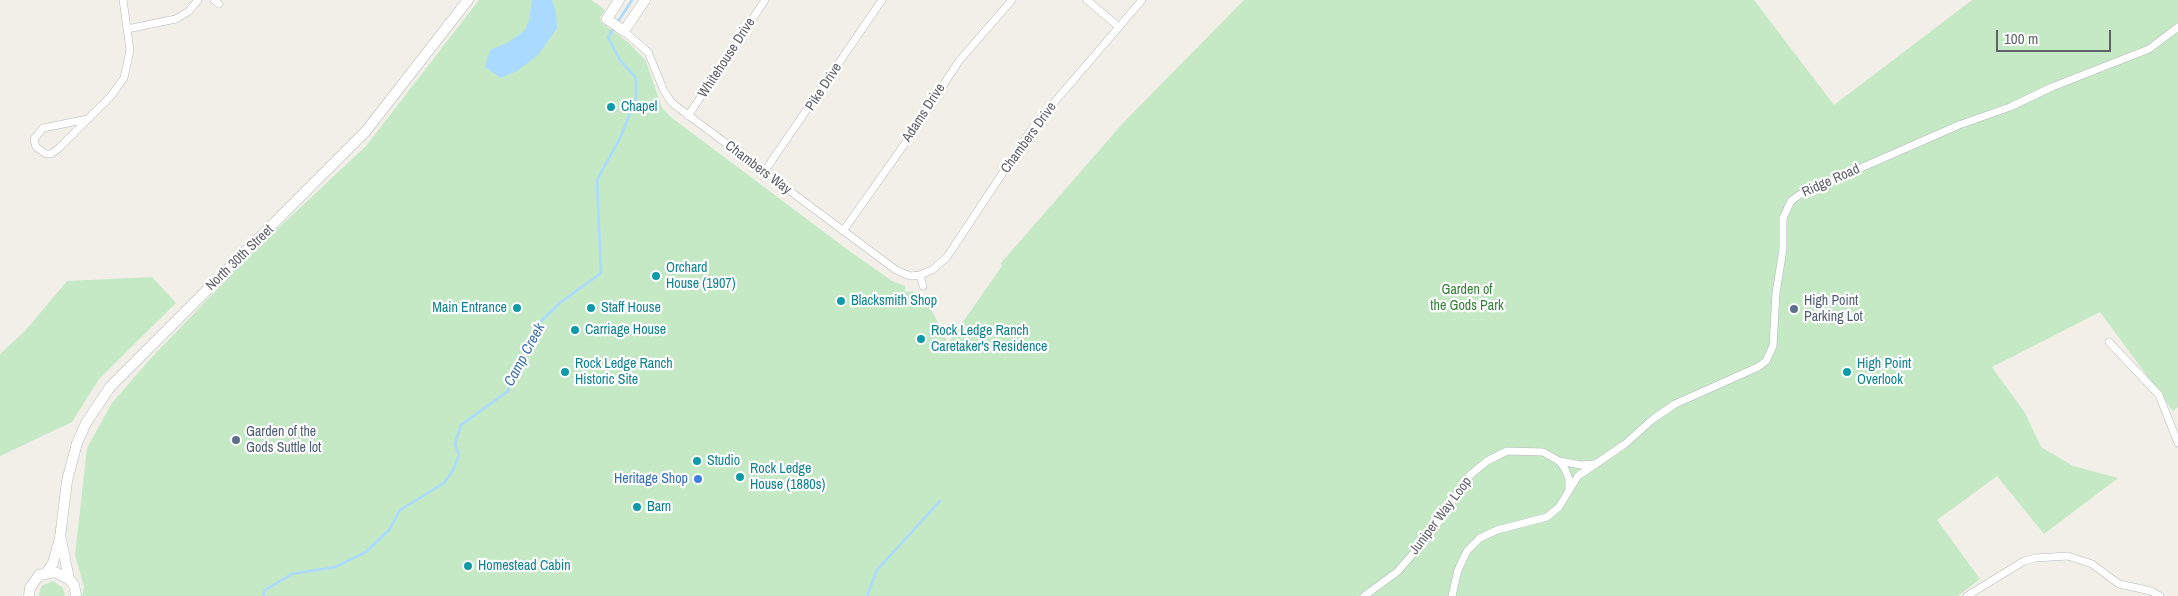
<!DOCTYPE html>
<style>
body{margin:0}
#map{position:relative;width:2178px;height:596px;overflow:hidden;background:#f1efe8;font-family:"Archivo Narrow",sans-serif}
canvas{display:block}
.scale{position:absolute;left:1996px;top:30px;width:115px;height:22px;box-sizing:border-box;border:2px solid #5f6368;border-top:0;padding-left:6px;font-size:15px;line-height:18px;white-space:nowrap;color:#5f6368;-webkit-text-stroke:4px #fff;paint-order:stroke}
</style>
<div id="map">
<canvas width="2178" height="596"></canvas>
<div class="scale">100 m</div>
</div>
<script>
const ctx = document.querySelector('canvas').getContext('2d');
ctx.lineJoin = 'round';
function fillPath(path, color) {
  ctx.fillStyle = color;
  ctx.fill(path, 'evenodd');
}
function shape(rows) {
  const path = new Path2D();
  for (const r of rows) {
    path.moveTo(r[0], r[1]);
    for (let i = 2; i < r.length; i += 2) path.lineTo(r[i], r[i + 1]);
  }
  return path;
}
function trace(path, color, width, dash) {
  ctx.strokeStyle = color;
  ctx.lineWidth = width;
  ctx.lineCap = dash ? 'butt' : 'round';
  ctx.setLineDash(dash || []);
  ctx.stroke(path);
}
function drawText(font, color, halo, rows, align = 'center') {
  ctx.font = font + ' "Archivo Narrow",sans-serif';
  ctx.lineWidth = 4.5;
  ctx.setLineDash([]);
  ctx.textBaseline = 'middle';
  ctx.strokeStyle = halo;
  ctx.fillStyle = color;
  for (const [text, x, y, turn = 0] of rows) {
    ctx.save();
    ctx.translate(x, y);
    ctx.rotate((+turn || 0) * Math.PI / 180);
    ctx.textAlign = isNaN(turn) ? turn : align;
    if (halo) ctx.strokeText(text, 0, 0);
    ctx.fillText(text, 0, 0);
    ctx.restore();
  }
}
const green = shape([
 [479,0,591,0,605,10,600,18,601,22,629,43,646,61,662,108,672,118,848,250,892,281,905,286,905,292,913,291,920,301,926,299,948,343,1002,266,1001,263,1124,122,1244,0,1754,0,1834,105,1972,0,2178,0,2178,407,2173,411,2100,312,1992,367,2025,413,2041,447,2073,466,2118,478,2044,534,1997,476,1937,520,1980,579,1958,596,82,596,84,587,75,555,87,448,112,403,151,358,255,250,366,146],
 [152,277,176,303,99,379,72,422,0,456,0,354,25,331,67,281],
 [53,581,63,588,65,596,39,596,41,586]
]);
const water = shape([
 [532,0,552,0,556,12,557,28,539,54,517,71,501,78,485,67,490,50,509,42,525,30,529,20]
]);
const stream = shape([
 [617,23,632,0],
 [263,596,265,590,292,574,335,567,366,552,389,530,400,510,444,483,453,470,459,455,455,444,461,425,508,391,537,325,561,302,601,273,597,180,620,138,636,99,636,78,620,60,608,37,614,28],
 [867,596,877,570,940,501]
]);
const street = shape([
 [214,0,219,4],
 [1087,0,1119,27],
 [127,29,176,19,189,11,198,0],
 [624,31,648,52,664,91,672,103,896,270,910,276,920,275,932,270,947,257,1033,127,1142,0],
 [688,116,765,0],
 [88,119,43,128,34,139,36,147,46,154,51,154,59,148,111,96,124,78,130,50,123,0],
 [764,172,882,0],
 [843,231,906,142,959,61,1012,0],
 [920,275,923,286],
 [2109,342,2159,395,2178,443],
 [1559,461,1581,465,1594,464],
 [1364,596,1397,572,1432,532,1469,476,1487,461,1507,451,1543,452,1559,461,1565,469,1569,479,1569,489],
 [1452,596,1458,570,1467,551,1480,538,1497,530,1547,517,1559,507,1578,476,1625,444,1653,419,1675,404,1758,367,1766,361,1773,346,1776,293,1783,249,1783,218,1791,201,1799,195,1959,125,2010,107,2052,87,2149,49,2178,27],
 [1967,596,2024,561,2035,558,2068,556,2092,564,2119,584,2151,591,2160,596]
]);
const secondary = shape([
 [619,0,607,19,624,31,645,0],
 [61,539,69,579],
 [47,572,53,563,60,538,67,481,77,443,86,423,110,387,366,131,468,0],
 [29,596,30,588,39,575,55,572,69,579,74,585,76,596]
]);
const markers = [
 [611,107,5,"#0f9aa8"],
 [656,276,5,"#0f9aa8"],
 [841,301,5,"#0f9aa8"],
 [517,308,5,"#0f9aa8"],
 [591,308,5,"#0f9aa8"],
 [1794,309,5,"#5c6f8a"],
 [575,330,5,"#0f9aa8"],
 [921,339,5,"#0f9aa8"],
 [565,372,5,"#0f9aa8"],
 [1847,372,5,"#0f9aa8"],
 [236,440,5,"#5c6f8a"],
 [697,461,5,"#0f9aa8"],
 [740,477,5,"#0f9aa8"],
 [698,479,5,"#3f7fe0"],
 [637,507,5,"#0f9aa8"],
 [468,566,5,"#0f9aa8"]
];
const streetNames = [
 ["Whitehouse Drive",727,58,-57],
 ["Pike Drive",824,87,-57],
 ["Adams Drive",924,113,-57],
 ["Chambers Drive",1029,138,-54],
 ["Chambers Way",758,168,37],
 ["Ridge Road",1831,181,-24],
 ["North 30th Street",240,258,-44],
 ["Juniper Way Loop",1441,516,-53]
];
const cultureNames = [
 ["Chapel",621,107],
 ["Orchard",666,268],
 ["House (1907)",666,284],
 ["Blacksmith Shop",851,301],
 ["Main Entrance",507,308,"right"],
 ["Staff House",601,308],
 ["Carriage House",585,330],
 ["Rock Ledge Ranch",931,331],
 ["Caretaker's Residence",931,347],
 ["Rock Ledge Ranch",575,364],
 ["Historic Site",575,380],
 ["High Point",1857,364],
 ["Overlook",1857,380],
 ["Studio",707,461],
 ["Rock Ledge",750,469],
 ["House (1880s)",750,485],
 ["Barn",647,507],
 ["Homestead Cabin",478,566]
];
const parkNames = [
 ["Garden of",1467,290],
 ["the Gods Park",1467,306]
];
const serviceNames = [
 ["High Point",1804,301],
 ["Parking Lot",1804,317],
 ["Garden of the",246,432],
 ["Gods Suttle lot",246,448]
];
const shopNames = [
 ["Heritage Shop",688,479]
];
const waterNames = [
 ["Camp Creek",525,355,-62]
];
fillPath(green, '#c5e8c5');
fillPath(water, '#aadaff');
trace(stream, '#aadaff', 2.5);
trace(street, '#b5b8bc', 8);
trace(secondary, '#b6babf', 11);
trace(street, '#fff', 7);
trace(secondary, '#fff', 10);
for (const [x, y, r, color] of markers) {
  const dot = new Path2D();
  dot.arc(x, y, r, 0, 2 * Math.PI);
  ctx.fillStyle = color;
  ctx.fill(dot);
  trace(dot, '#fff', 2);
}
drawText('14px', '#5f6368', '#fff', streetNames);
drawText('14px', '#0d838f', '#fff', cultureNames, 'left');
drawText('14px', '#348238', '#fff', parkNames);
drawText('14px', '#4e5e75', '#fff', serviceNames, 'left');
drawText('14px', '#366cbe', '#fff', shopNames, 'right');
drawText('italic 15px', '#4174aa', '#fff', waterNames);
</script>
